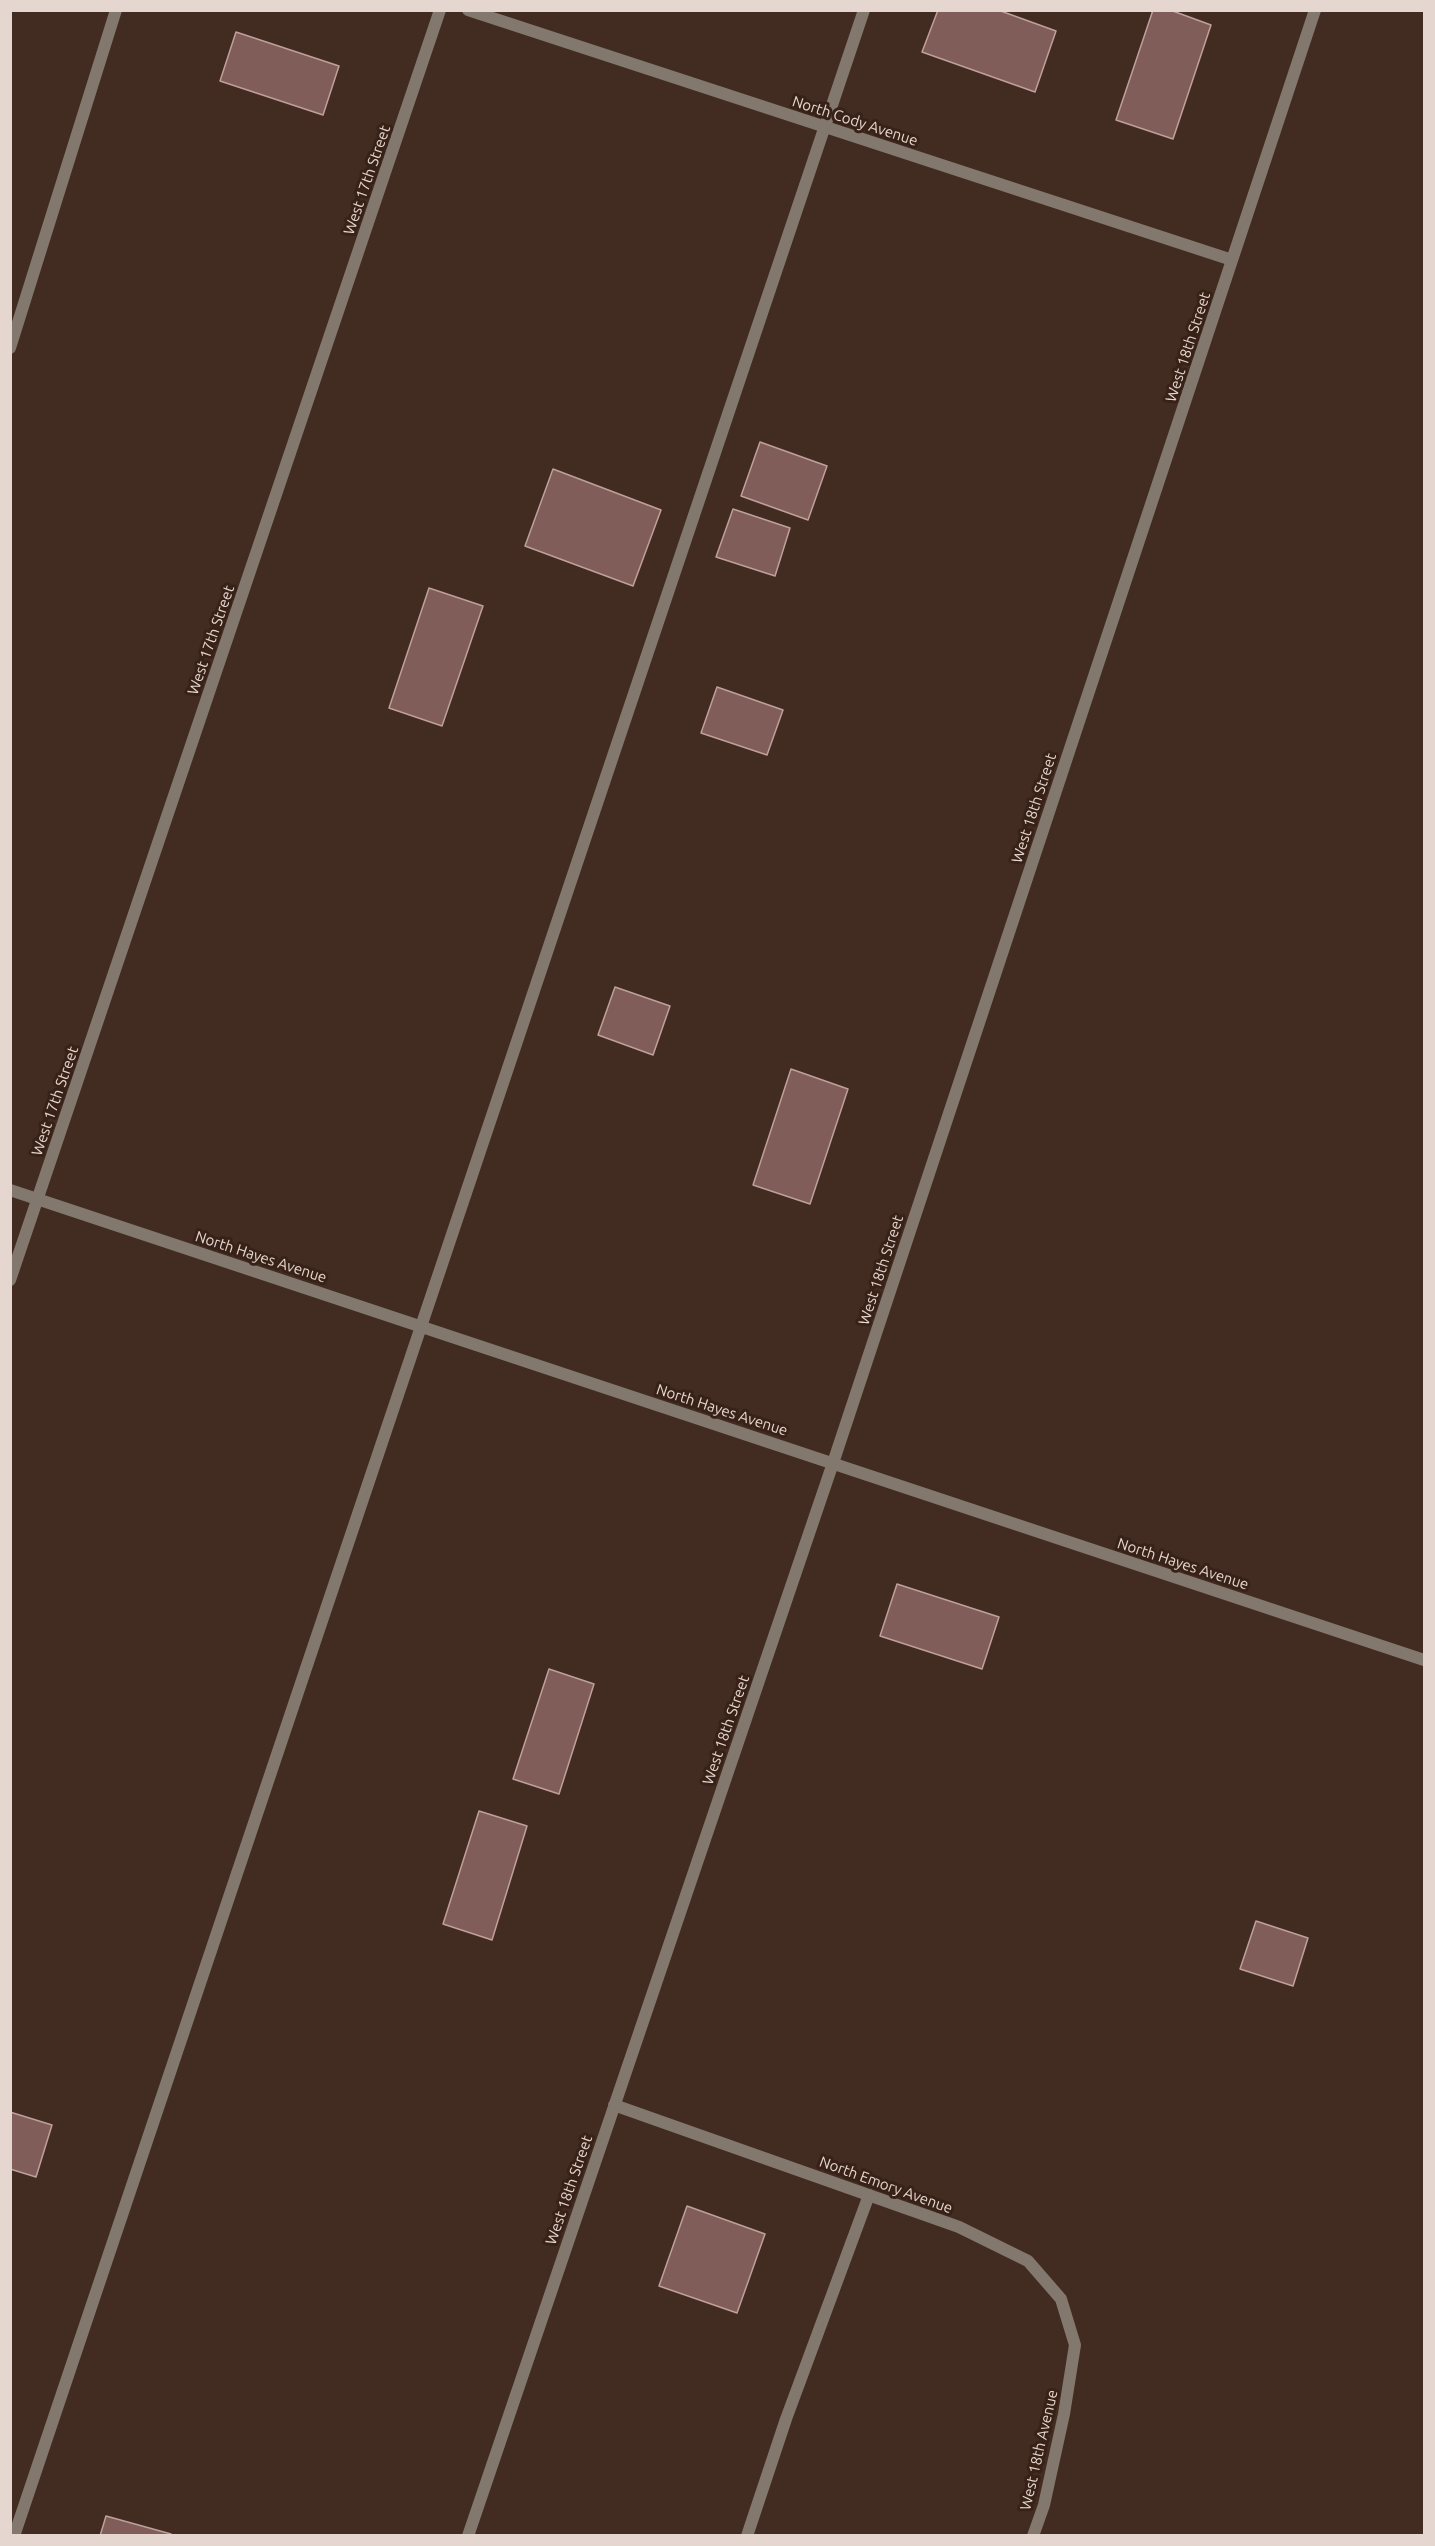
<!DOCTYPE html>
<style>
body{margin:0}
#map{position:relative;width:1435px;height:2546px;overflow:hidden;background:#422c21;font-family:Ubuntu,sans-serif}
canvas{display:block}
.frame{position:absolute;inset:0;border:12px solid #e5d6cf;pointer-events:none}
</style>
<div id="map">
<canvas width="1435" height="2546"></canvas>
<div class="frame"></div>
</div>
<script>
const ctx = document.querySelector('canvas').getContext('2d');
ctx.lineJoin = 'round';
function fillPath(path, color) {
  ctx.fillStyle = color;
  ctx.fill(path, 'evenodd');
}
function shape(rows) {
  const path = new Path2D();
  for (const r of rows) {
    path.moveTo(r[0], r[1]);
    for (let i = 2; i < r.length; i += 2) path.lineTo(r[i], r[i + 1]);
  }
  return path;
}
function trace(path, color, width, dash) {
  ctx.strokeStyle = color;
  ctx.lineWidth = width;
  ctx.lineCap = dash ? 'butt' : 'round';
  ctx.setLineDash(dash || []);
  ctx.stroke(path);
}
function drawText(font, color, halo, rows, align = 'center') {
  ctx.font = font + ' Ubuntu,sans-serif';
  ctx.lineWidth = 6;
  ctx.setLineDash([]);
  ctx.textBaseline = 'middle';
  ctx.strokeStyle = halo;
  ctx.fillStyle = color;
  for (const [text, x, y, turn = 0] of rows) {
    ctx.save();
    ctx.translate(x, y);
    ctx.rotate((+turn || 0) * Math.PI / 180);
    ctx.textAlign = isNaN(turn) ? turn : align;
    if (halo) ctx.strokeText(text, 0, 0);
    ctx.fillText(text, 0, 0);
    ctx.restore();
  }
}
const building = shape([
 [938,10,998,10,1056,31,1035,92,922,52,938,10],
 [1153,10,1170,10,1211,25,1173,139,1116,120,1153,10],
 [236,32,339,66,323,115,220,81,236,32],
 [760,442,827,466,808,520,741,496,760,442],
 [553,469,661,510,633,586,525,546,553,469],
 [733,509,790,528,775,576,716,557,733,509],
 [429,588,483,606,442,726,389,708,429,588],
 [717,687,783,710,767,755,701,733,717,687],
 [615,987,670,1006,653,1055,598,1035,615,987],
 [791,1069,848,1089,810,1204,753,1185,791,1069],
 [897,1584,999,1617,982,1669,880,1636,897,1584],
 [549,1669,594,1684,559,1794,513,1779,549,1669],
 [479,1811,527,1826,492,1940,443,1924,479,1811],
 [1256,1921,1308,1938,1293,1986,1240,1969,1256,1921],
 [10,2112,52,2125,36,2177,10,2169,10,2112],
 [687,2206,765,2234,737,2313,659,2286,687,2206],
 [106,2516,171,2534,170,2536,100,2536,106,2516]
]);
const lane = shape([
 [10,348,116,10],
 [14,2536,864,10],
 [747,2536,786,2419,869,2195]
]);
const street = shape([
 [468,10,1232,260],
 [10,1190,1424,1660],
 [10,1280,440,10],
 [614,2105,959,2227,1028,2261,1061,2299,1075,2345,1064,2414,1044,2505,1033,2536],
 [468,2536,833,1463,1315,10]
]);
const streetNames = [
 ["North Cody Avenue",855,121,18],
 ["West 17th Street",367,180,-71],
 ["West 18th Street",1188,347,-72],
 ["West 17th Street",211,640,-71],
 ["West 18th Street",1034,808,-72],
 ["West 17th Street",55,1101,-71],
 ["North Hayes Avenue",261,1257,18],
 ["West 18th Street",881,1270,-72],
 ["North Hayes Avenue",722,1410,18],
 ["North Hayes Avenue",1183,1564,18],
 ["West 18th Street",726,1730,-71],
 ["North Emory Avenue",886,2185,20],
 ["West 18th Street",569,2190,-71],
 ["West 18th Avenue",1039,2450,-77]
];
fillPath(building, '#805d59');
trace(building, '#bfa09c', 1.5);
trace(lane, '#83786d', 12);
trace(street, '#83786d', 12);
drawText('15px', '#e5d6cf', '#382218', streetNames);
</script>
